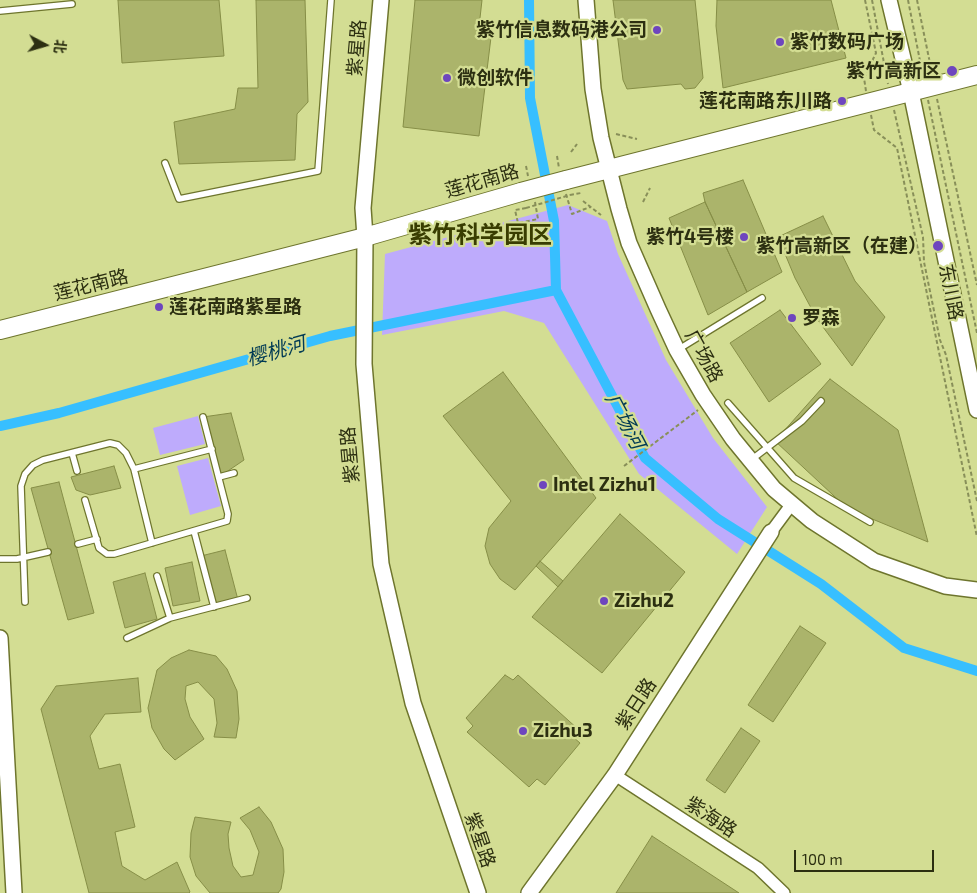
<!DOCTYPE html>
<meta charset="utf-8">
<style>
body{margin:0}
#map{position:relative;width:977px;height:893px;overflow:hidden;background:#d3dd93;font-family:"Exo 2","Noto Sans SC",sans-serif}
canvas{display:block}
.north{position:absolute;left:20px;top:20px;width:50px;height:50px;-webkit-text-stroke:4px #d3dd93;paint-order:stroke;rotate:96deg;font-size:14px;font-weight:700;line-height:20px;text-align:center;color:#2c2f11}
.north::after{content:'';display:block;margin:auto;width:18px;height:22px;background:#2c2f11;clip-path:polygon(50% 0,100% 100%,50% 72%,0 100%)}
.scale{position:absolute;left:794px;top:850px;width:140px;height:22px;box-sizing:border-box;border:2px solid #2c2f11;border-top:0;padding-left:6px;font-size:15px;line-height:18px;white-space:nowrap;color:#2c2f11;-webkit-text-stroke:4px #d3dd93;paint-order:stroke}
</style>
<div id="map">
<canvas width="977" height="893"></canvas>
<div class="north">北</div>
<div class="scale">100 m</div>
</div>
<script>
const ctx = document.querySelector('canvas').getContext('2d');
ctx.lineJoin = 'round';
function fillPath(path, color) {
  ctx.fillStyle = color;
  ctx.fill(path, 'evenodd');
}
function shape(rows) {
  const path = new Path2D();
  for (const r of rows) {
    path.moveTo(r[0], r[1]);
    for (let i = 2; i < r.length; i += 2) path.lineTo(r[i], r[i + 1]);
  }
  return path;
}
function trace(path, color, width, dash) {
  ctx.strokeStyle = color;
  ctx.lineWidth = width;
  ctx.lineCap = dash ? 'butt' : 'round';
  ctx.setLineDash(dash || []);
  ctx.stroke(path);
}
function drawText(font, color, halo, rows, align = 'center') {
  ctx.font = font + ' "Exo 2","Noto Sans SC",sans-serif';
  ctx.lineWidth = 4.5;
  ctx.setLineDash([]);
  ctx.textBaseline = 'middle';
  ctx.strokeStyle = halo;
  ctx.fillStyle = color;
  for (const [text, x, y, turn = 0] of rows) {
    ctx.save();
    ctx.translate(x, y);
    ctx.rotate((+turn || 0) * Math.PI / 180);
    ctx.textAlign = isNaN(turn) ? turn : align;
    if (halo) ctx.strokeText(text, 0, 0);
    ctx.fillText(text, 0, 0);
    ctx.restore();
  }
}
const green = shape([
 [568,205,607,221,618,254,666,360,713,438,767,507,737,554,639,474,544,323,504,311,382,335,385,254],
 [198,416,205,444,160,455,153,428],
 [208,458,221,506,190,515,177,466]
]);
const canal = shape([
 [529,0,530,98,554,221,556,290,645,458,718,519,821,584,904,648,977,671],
 [0,426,59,413,330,336,556,290]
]);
const building = shape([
 [118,0,219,0,224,56,122,63,118,0],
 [256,0,305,0,308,102,297,114,295,160,179,164,174,122,235,109,238,88,258,88,256,0],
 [415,0,482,0,479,27,492,29,479,136,403,127,415,0],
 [613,0,695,0,703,78,695,88,685,89,681,84,627,89,623,80,613,0],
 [717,0,831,0,846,58,723,88,716,26,717,0],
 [743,180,782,272,747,292,705,202,703,193,743,180],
 [705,202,747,292,708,315,669,218,705,202],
 [823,216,855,281,885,317,852,366,817,319,795,278,778,237,823,216],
 [780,310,821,364,769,402,730,343,780,310],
 [503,372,596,498,515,590,500,579,490,564,485,546,489,528,511,501,443,416,503,372],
 [830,379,898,430,928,542,848,509,775,441,830,379],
 [231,413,244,460,219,477,203,417,231,413],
 [114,466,121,488,90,495,76,490,71,477,114,466],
 [59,482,94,613,68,620,31,488,59,482],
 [620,514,685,572,602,673,532,617,620,514],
 [225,550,238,600,214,607,201,556,225,550],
 [540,561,563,581,558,587,536,566,540,561],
 [192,562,200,601,173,606,165,568,192,562],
 [145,573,157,619,125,628,113,582,145,573],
 [800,626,826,643,773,722,748,705,800,626],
 [189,650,216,656,227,669,237,691,239,719,236,738,214,737,217,723,214,699,198,682,186,686,185,699,190,717,204,739,175,760,164,749,152,728,148,708,157,670,171,658,189,650],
 [505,675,513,680,518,675,579,730,573,737,580,743,545,785,537,779,529,787,467,732,473,726,466,718,505,675],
 [138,678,141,712,105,714,90,736,99,769,120,764,135,827,115,832,122,866,145,880,177,862,190,892,189,893,89,893,41,709,56,686,138,678],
 [741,728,760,741,725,793,706,780,741,728],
 [259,807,271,822,283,849,284,872,281,889,278,893,210,893,196,876,190,857,191,833,195,817,231,822,228,834,229,848,233,866,241,877,253,875,259,852,250,830,240,818,259,807],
 [652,836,739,893,616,893,652,836]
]);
const path = shape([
 [865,0,876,53,864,78,866,91],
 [872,0,888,84],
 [908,0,923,76],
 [917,0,932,73],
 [937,99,977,285],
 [928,100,977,333],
 [894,110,923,237,924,262,940,340,946,355,977,501],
 [871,115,874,130,897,148,977,537],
 [616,134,637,139],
 [571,152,577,144],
 [557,156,559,168],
 [526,166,528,176],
 [566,194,572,214,590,207],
 [570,195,581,193],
 [583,201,601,215],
 [643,202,650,188],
 [526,208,515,210,518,223,538,219,535,202],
 [624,466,698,410]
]);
const lane = shape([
 [0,11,72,4],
 [165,163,179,199,318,171,331,0],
 [679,349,762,298],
 [728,403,794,478,870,522],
 [72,453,77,471],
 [751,460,802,421,821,401],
 [134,469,212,449],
 [219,477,234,473],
 [85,500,99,548,107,554,114,554,227,521,228,514,203,417],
 [194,531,214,607],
 [78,544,97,539],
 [0,559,17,559,48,552],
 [157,576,170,618],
 [25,602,21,486,25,474,33,465,43,460,110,443,118,445,126,453,134,469,152,543],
 [127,638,170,618,247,598]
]);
const street = shape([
 [771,532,791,505],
 [615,775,758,868,784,893]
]);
const secondary = shape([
 [381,0,363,208,365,237,364,364,381,564,413,703,478,893],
 [586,0,593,89,601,138,619,209,629,243,658,309,677,350,703,395,733,439,774,489,812,521,874,561,945,586,977,590],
 [889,0,911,92,977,410],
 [0,638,14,893],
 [529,893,615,775,771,532]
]);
const primary = shape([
 [566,180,977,75],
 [0,330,365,237,521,192]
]);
const pathBridge = shape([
 [526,208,570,195]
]);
const primaryBridge = shape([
 [521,192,566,180]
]);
const markers = [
 [657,30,5,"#6e46be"],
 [780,42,5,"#6e46be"],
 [952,71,6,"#6e46be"],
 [447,78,5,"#6e46be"],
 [842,101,5,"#6e46be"],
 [744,237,5,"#6e46be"],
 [938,246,6,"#6e46be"],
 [159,307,5,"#6e46be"],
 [792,318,5,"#6e46be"],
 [543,485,5,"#6e46be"],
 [604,601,5,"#6e46be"],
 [523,731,5,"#6e46be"]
];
const poiNames = [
 ["紫竹信息数码港公司",647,30,"right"],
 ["紫竹数码广场",790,42],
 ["紫竹高新区",941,71,"right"],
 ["微创软件",457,78],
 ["莲花南路东川路",832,101,"right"],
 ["紫竹4号楼",734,237,"right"],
 ["紫竹高新区（在建）",927,246,"right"],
 ["莲花南路紫星路",169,307],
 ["罗森",802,318],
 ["Intel Zizhu1",553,485],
 ["Zizhu2",614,601],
 ["Zizhu3",533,731]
];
const streetNames = [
 ["紫星路",357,48,-85],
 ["莲花南路",482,181,-16],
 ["莲花南路",91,285,-14],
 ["东川路",951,292,79],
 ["广场路",704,356,61],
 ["紫星路",350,455,-95],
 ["紫日路",636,704,-57],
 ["紫海路",711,817,33],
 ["紫星路",480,840,71]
];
const waterNames = [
 ["樱桃河",276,351,-16],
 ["广场河",625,421,62]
];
const districtNames = [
 ["紫竹科学园区",480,235]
];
fillPath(green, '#beabfc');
trace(canal, '#37bfff', 10);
fillPath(building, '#abb46b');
trace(building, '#868e47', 1);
trace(lane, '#6e752d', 8);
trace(street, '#6e752d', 14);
trace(secondary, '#6e752d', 18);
trace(primary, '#6e752d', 20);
trace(path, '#888f59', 2, [4, 2.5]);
trace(lane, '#fff', 5.5);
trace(street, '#fff', 11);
trace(secondary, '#fff', 15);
trace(primary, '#fff', 18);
trace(primaryBridge, '#6e752d', 20, []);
trace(pathBridge, '#888f59', 2, [4, 2.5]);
trace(primaryBridge, '#fff', 18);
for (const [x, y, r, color] of markers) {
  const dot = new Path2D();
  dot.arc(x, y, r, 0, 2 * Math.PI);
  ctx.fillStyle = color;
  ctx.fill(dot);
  trace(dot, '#d3dd93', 2);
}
drawText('bold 19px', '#2c2f11', '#d3dd93', poiNames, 'left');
drawText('19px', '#2c2f11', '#d3dd93', streetNames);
drawText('italic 20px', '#003a54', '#d3dd93', waterNames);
drawText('bold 24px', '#393d01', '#d3dd93', districtNames);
</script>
